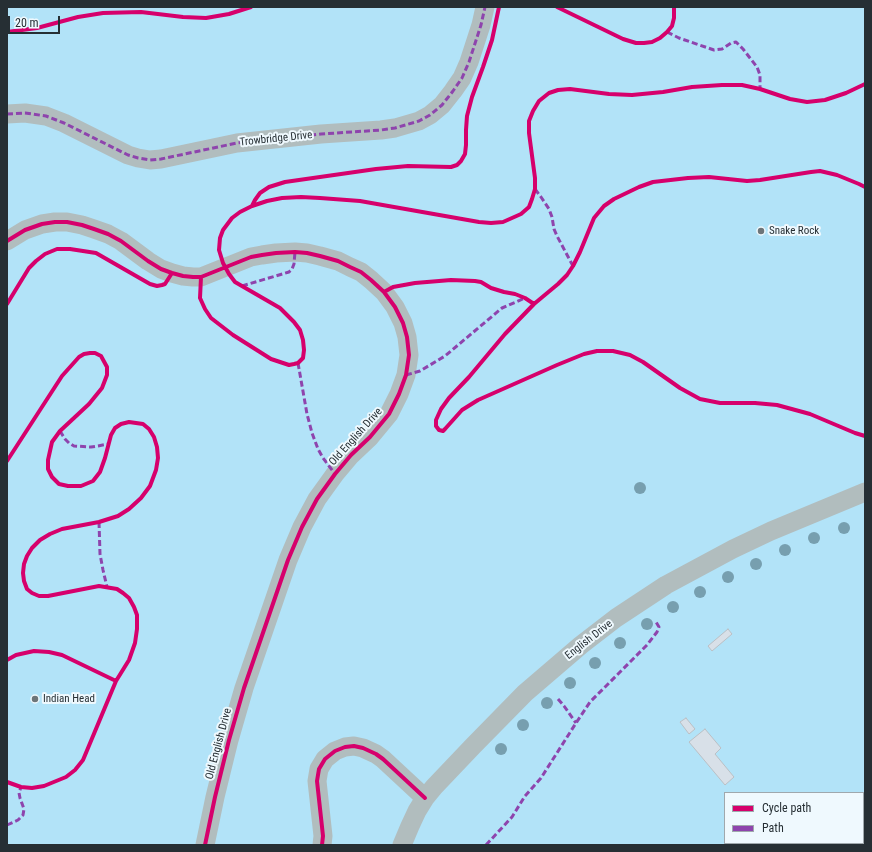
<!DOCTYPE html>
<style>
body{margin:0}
#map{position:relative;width:872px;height:852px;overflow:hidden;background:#f2f8fa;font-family:"Roboto Condensed",sans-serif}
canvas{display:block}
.frame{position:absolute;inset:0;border:8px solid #262f34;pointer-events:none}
.legend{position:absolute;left:724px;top:792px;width:140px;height:52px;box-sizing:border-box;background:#eff9fe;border:1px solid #9fa8ad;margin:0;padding:5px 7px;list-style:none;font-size:12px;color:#262f34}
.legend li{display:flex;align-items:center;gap:8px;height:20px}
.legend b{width:20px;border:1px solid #9fa8ad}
.scale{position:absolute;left:8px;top:16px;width:52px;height:18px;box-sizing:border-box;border:2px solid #262f34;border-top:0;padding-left:5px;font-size:12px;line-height:14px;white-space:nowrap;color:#262f34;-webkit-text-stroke:3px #eff9fe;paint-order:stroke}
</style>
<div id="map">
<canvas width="872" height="852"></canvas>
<div class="frame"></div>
<ul class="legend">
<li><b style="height:5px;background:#d6006c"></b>Cycle path</li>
<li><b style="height:5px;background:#8e44ad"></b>Path</li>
</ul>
<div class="scale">20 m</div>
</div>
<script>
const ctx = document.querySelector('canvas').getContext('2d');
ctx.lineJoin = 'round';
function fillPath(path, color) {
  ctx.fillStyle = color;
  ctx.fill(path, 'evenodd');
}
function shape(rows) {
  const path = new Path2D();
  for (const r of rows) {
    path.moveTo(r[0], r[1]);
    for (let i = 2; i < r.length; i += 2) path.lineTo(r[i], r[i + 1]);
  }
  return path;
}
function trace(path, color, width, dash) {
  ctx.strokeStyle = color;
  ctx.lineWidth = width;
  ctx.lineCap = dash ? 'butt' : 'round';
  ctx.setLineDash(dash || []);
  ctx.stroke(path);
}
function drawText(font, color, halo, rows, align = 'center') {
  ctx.font = font + ' "Roboto Condensed",sans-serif';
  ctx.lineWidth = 4;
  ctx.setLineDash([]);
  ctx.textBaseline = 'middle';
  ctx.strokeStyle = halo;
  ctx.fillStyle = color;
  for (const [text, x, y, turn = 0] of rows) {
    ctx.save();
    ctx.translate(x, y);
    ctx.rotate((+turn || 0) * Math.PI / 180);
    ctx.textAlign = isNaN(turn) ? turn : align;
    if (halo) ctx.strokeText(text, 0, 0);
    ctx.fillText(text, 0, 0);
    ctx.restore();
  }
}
const green = shape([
 [7,7,865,7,865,845,7,845],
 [725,793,863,793,863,843,725,843]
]);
const building = shape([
 [728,629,732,634,712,651,708,646,728,629],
 [686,718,695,729,689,734,680,722,686,718],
 [705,729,721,748,715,754,734,777,725,785,689,742,705,729]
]);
const street = shape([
 [7,114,25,113,46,116,64,123,128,155,138,158,150,160,161,159,237,143,321,134,381,130,395,128,419,121,430,115,442,105,453,91,462,78,469,62,481,25,485,7],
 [7,241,25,230,42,224,55,222,67,222,82,225,94,229,108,234,121,241,148,261,161,269,172,273,183,276,193,277,201,277,251,257,262,255,276,253,295,252,307,253,320,256,338,261,350,267,361,272,371,280,384,292,395,307,403,323,407,337,409,355,406,375,399,394,389,414,370,437,351,455,335,474,317,499,302,527,288,560,244,688,229,740,215,797,205,845],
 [322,845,323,836,317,781,319,769,325,759,335,751,345,747,354,746,363,748,376,754,383,759,425,798],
 [402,845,410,826,417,811,425,798,434,787,473,746,525,693,581,645,616,618,666,585,733,549,771,531,865,492]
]);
const quiet = shape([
 [667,32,679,38,714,50,722,49,731,43,736,42,743,49,757,67,760,75,760,89],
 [7,114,25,113,46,116,64,123,128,155,138,158,150,160,161,159,237,143,321,134,381,130,395,128,419,121,430,115,442,105,453,91,462,78,469,62,481,25,485,7],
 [535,189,541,197,549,209,552,217,554,229,557,236,573,266],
 [242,286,289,272,292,269,294,264,295,252],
 [298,363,307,414,312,433,318,449,323,458,335,474],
 [406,375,420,371,445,356,502,308,525,298],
 [60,431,65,439,69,443,74,446,91,447,98,446,108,444],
 [99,522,100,554,103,570,107,587],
 [558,699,564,706,576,723],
 [7,825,18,820,23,815,24,809,20,798,19,793,21,787],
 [486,845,512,817,525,796,541,778,576,723,590,702,647,645,657,632,659,627,656,622]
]);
const cycleway = shape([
 [557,7,623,39,636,43,644,43,652,42,660,38,667,32,672,26,674,18,674,7],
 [7,32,37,28,78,17,103,13,141,12,183,17,206,18,229,14,251,7],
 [865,187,859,184,837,175,820,171,811,172,760,180,747,181,709,177,688,178,653,182,639,187,614,199,604,206,594,218,580,252,573,266,567,275,558,284,534,304,505,334,469,377,449,398,441,409,436,420,436,426,439,430,443,431,445,429,462,410,478,400,557,365,584,354,597,351,613,351,630,355,643,362,680,388,700,399,720,403,755,403,777,405,810,414,855,433,865,436],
 [252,206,255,200,260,193,269,187,285,182,376,169,408,166,451,167,457,165,461,161,465,154,466,145,466,130,467,116,472,97,483,67,492,40,499,7],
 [7,241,25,230,42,224,55,222,67,222,82,225,94,229,108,234,121,241,148,261,161,269,172,273,183,276,193,277,201,277,251,257,262,255,276,253,295,252,307,253,320,256,338,261,350,267,361,272,371,280,384,292,395,307,403,323,407,337,409,355,406,375,399,394,389,414,370,437,351,455,335,474,317,499,302,527,288,560,244,688,229,740,215,797,205,845],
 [201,277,200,298,205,309,211,318,233,335,271,359,289,365,294,364,298,363,303,358,304,350,303,340,300,330,294,322,280,308,235,282,229,274,223,263,219,250,220,238,223,230,232,218,240,212,252,206,267,201,282,198,301,197,320,198,360,201,479,222,491,223,503,222,521,214,529,207,532,199,535,189,535,178,529,133,529,121,533,111,539,101,549,93,558,90,570,89,609,94,632,95,663,92,692,87,722,85,742,85,760,89,790,99,807,102,825,100,846,93,865,84],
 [384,292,393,287,415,283,451,280,475,281,481,282,491,288,504,292,515,294,525,298,534,304],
 [7,304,29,268,36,261,45,254,57,249,70,249,96,253,150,284,157,286,162,285,165,284,172,273],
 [7,461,62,376,79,357,84,354,90,353,95,353,101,356,107,367,107,375,102,388,89,404,60,431,52,442,48,460,48,469,52,477,59,484,68,486,81,486,93,481,100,472,105,458,111,435,115,428,121,424,129,422,143,424,149,429,154,437,157,447,158,458,156,470,150,486,141,498,129,509,118,516,99,522,62,529,50,534,40,540,32,548,27,556,24,564,23,573,24,581,27,589,32,593,39,596,48,596,99,586,117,589,123,593,129,598,134,607,137,615,137,629,135,643,129,660,116,681,83,760,75,770,66,777,44,786,32,788,21,787,7,782],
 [7,660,16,655,34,651,49,652,62,655,116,681],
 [322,845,323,836,317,781,319,769,325,759,335,751,345,747,354,746,363,748,376,754,383,759,425,798]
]);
const trees = [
 [640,488],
 [844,528],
 [814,538],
 [785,550],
 [756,564],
 [728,577],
 [700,592],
 [673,607],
 [647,624],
 [620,643],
 [595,663],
 [570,683],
 [547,703],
 [523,725],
 [501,749]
];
const markers = [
 [761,231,4,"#6d7579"],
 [35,699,4,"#6d7579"]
];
const streetNames = [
 ["Trowbridge Drive",276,139,-6],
 ["Old English Drive",356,437,-48],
 ["English Drive",589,640,-38],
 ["Old English Drive",219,744,-75]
];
const poiNames = [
 ["Snake Rock",769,231],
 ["Indian Head",43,699]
];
fillPath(green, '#b2e3f8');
fillPath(building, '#d8e0e8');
trace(building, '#bbc0c5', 1);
trace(street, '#b1bdbe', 19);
trace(quiet, '#8e44ad', 3, [6, 3]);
trace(cycleway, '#d6006c', 4);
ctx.fillStyle = '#779faf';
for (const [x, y] of trees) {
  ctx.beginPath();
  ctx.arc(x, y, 6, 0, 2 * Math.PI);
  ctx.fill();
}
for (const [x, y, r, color] of markers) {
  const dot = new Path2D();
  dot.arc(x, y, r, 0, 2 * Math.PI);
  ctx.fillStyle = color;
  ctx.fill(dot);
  trace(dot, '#eff9fe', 1.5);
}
drawText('11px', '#262f34', '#eff9fe', streetNames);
drawText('11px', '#262f34', '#eff9fe', poiNames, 'left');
</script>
